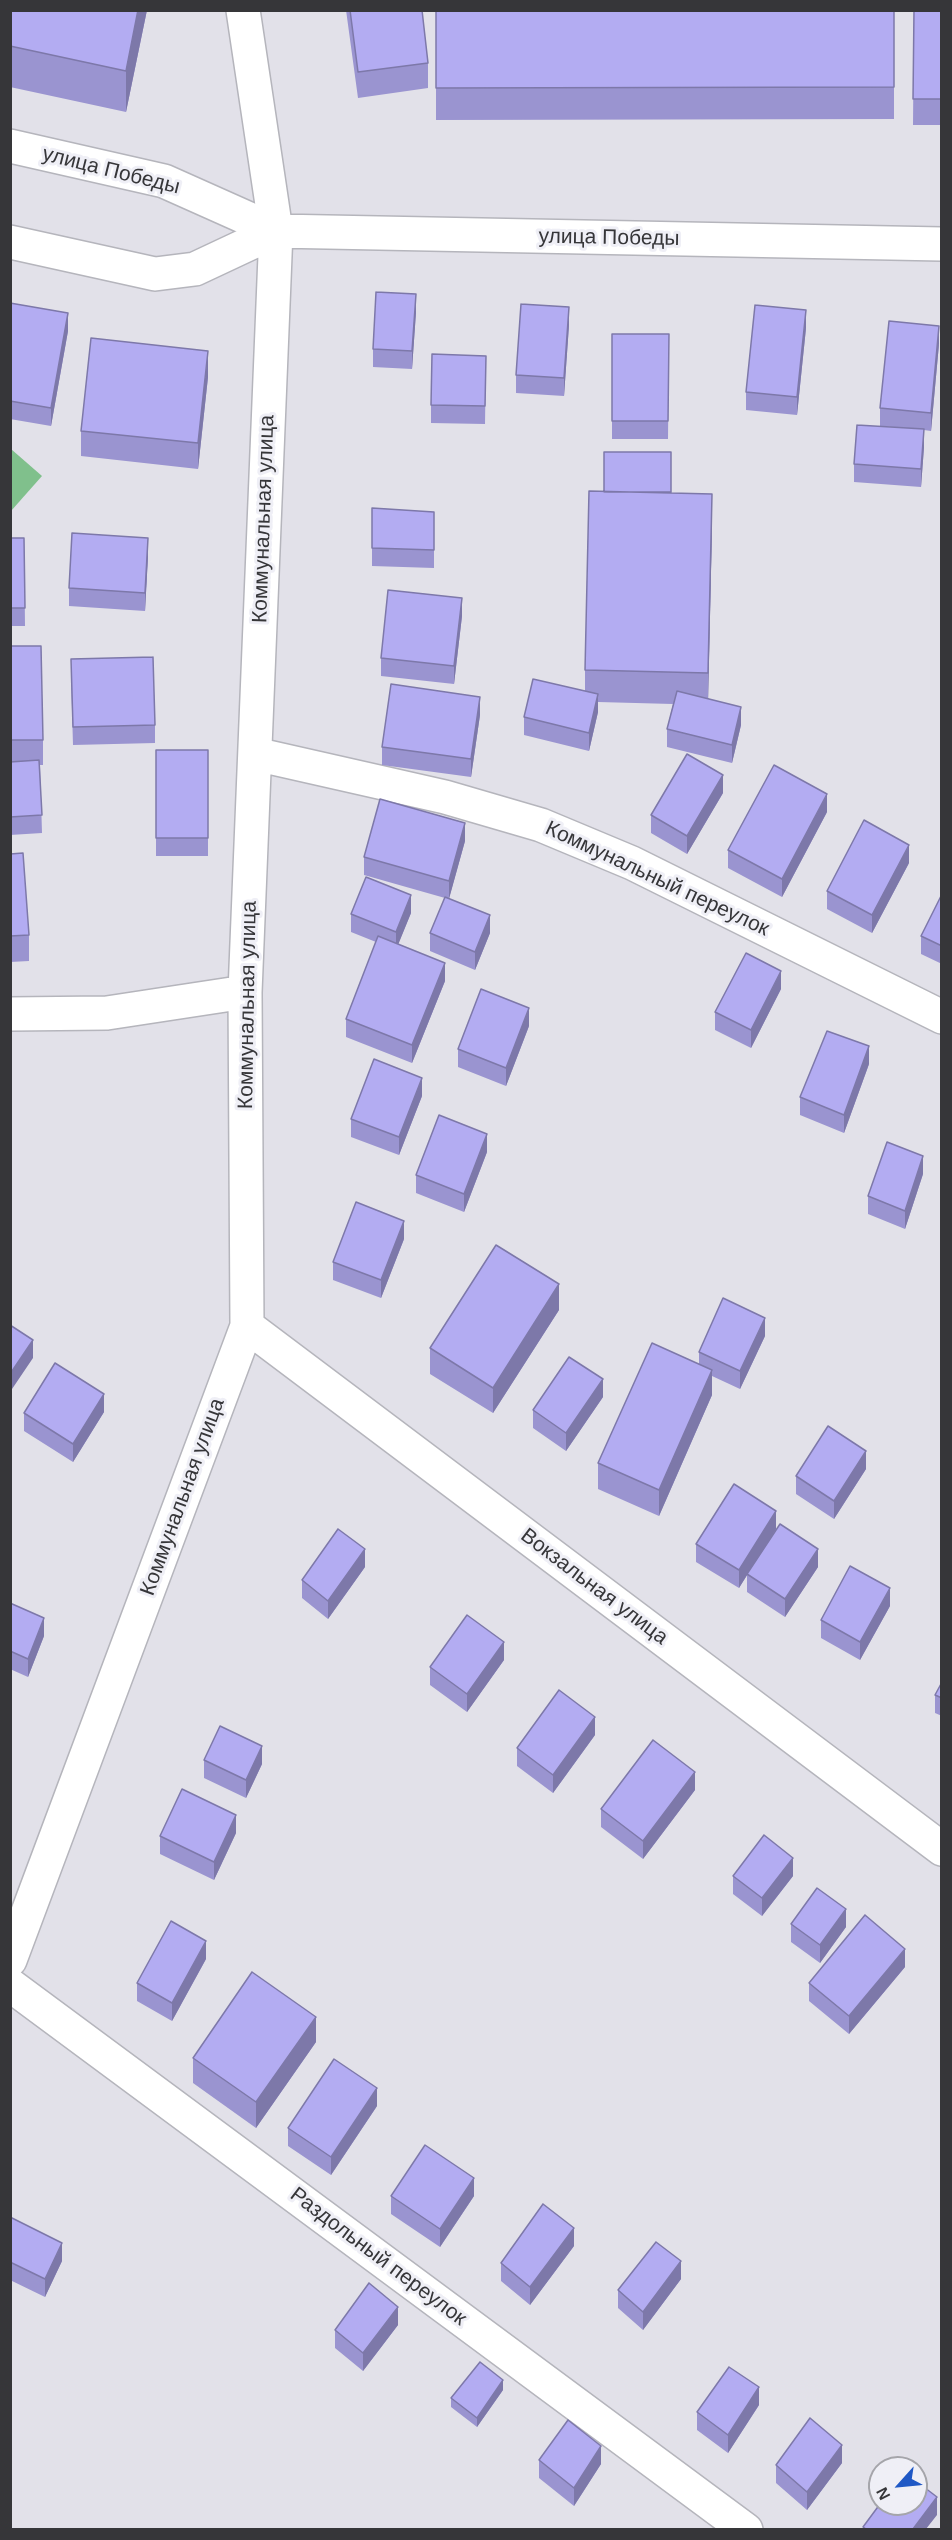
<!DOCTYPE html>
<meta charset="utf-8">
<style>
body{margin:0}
#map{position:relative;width:952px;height:2540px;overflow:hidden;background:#e2e1e9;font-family:Helvetica,sans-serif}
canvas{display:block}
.frame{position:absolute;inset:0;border:12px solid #363639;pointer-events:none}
.north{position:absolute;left:868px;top:2456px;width:60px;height:60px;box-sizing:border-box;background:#efeff6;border:2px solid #a5a5aa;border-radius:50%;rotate:243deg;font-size:16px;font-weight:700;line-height:24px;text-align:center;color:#363639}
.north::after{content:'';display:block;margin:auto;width:21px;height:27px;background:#1f58c5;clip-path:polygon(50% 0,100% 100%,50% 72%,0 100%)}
</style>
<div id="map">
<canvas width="952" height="2540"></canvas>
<div class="frame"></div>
<div class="north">N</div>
</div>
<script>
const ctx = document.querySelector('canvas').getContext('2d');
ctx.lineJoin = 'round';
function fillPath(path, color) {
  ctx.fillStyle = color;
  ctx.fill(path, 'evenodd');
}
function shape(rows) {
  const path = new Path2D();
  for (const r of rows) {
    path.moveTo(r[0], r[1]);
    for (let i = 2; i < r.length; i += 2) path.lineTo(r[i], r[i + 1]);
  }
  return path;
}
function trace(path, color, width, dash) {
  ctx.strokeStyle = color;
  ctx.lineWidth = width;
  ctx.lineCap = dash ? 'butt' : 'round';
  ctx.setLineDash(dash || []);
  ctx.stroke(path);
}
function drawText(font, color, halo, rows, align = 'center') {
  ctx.font = font + ' Helvetica,sans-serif';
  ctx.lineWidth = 6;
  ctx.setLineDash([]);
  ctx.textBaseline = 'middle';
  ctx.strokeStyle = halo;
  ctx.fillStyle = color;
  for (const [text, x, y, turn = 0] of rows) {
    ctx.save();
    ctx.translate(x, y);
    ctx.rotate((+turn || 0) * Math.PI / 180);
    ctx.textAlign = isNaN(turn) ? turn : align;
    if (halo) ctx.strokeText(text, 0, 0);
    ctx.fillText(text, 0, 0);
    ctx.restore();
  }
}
const forest = shape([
 [11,449,42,476,11,511]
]);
const minor = shape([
 [10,146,164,181,276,231,942,244],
 [10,242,155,274,195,269,276,231],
 [255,754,445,797,541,825,632,863,942,1017],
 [10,1014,107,1013,245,992],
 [247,1326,942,1849],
 [10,1960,247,1326,245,992,276,231,243,10],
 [10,1985,746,2530]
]);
const wall = shape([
 [10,10,147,10,126,112,10,87],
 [346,10,422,10,428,63,428,88,358,98],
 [436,10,894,10,894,119,436,120],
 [914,10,942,10,942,125,913,125],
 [10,303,68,331,51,426,10,419],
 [416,312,412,369,373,367,373,349],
 [569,325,564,396,516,393,516,375],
 [806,328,797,415,746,410,746,392],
 [612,334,669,334,668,439,612,439],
 [939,344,931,431,924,430,924,447,921,487,854,482,854,464,902,428,880,426,880,408],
 [486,356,485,424,431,423,431,405],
 [208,377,198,469,81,456,81,431],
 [604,492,671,493,712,526,708,698,741,725,732,763,667,747,667,729,673,704,598,702,598,712,589,751,524,735,524,717,585,691,585,670],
 [372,508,434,512,434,568,372,566],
 [10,538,24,538,25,626,10,626],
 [148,556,145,611,69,606,69,588],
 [462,616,454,684,381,676,381,658],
 [10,646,43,740,43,765,40,765,42,833,10,835],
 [71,677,155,725,155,743,73,745],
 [480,715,471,777,382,765,382,747],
 [156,750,208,750,208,856,156,856],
 [723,793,687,854,651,833,651,815],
 [827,812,782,897,728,868,728,850],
 [465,841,449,898,490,933,475,970,430,951,430,933,445,898,364,875,364,857],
 [10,854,29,935,29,961,10,962],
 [909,863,872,933,827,909,827,891],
 [942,894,942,964,921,954,921,936],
 [411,913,398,944,445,981,412,1063,346,1037,346,1019,376,942,351,932,351,914],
 [781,989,751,1048,715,1030,715,1012],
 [529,1026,506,1086,458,1067,458,1049],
 [869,1064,844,1133,800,1115,800,1097],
 [422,1096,399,1155,351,1137,351,1119],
 [487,1152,464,1212,416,1193,416,1175],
 [923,1174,905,1229,868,1214,868,1196],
 [404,1239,381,1298,333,1280,333,1262],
 [559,1310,493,1413,430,1374,430,1348],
 [765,1336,740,1389,712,1376,712,1395,659,1516,598,1489,598,1463,699,1364,699,1352],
 [603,1397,566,1451,533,1428,533,1410],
 [104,1412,73,1462,24,1431,24,1413],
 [866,1469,834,1519,796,1494,796,1476],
 [776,1529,818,1567,785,1617,747,1592,747,1575,739,1588,696,1562,696,1544],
 [365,1567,328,1619,302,1598,302,1580],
 [10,1603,44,1636,28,1677,10,1669],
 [890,1606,860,1660,821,1638,821,1620],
 [504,1660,467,1712,430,1685,430,1667],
 [942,1682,942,1716,935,1713,935,1695],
 [595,1735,553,1793,517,1766,517,1748],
 [204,1760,262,1764,246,1798,204,1778],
 [695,1790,643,1859,601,1827,601,1809],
 [236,1833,214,1880,160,1854,160,1836],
 [733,1876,793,1876,762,1916,733,1894],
 [791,1924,846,1927,820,1963,791,1942],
 [206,1959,172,2021,137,2001,137,1983],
 [905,1967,849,2034,809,2001,809,1983],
 [316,2042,256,2128,193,2083,193,2058],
 [377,2106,331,2175,288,2146,288,2128],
 [391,2196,474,2196,440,2247,391,2214],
 [10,2217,62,2261,45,2297,10,2280],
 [574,2246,530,2305,501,2281,501,2263],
 [681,2279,643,2330,618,2308,618,2290],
 [398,2325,363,2371,335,2348,335,2330],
 [503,2390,477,2427,451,2407,451,2398],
 [759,2405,728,2453,697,2430,697,2412],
 [539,2460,601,2464,574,2506,539,2478],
 [842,2463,807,2510,776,2483,776,2465]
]);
const shadedWall = shape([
 [138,10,147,10,126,112,126,71],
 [416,294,416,312,412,369,412,351],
 [569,307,569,325,564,396,564,378],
 [806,310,806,328,797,415,797,397],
 [68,313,68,331,51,426,51,408],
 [939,326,939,344,931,431,931,413],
 [208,351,208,377,198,469,198,443],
 [924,429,924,447,921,487,921,469],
 [712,494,712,526,708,705,708,673],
 [148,538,148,556,145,611,145,593],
 [462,598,462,616,454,684,454,666],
 [598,694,598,712,589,751,589,733],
 [480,697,480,715,471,777,471,759],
 [741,707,741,725,732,763,732,745],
 [723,775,723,793,687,854,687,836],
 [827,794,827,812,782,897,782,879],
 [465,823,465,841,449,899,449,881],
 [909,845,909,863,872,933,872,915],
 [411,895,411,913,396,950,396,932],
 [490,915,490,933,475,970,475,952],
 [445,963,445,981,412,1063,412,1045],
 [781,971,781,989,751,1048,751,1030],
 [529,1008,529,1026,506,1086,506,1068],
 [869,1046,869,1064,844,1133,844,1115],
 [422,1078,422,1096,399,1155,399,1137],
 [487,1134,487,1152,464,1212,464,1194],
 [923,1156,923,1174,905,1229,905,1211],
 [404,1221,404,1239,381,1298,381,1280],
 [559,1284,559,1310,493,1413,493,1388],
 [765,1318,765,1336,740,1389,740,1371],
 [33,1340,33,1358,10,1392,10,1374],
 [712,1370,712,1395,659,1516,659,1490],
 [603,1379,603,1397,566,1451,566,1433],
 [104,1394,104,1412,73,1462,73,1444],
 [866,1451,866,1469,834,1519,834,1501],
 [776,1511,776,1529,739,1588,739,1570],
 [365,1549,365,1567,328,1619,328,1601],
 [818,1549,818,1567,785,1617,785,1599],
 [890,1588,890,1606,860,1660,860,1642],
 [44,1618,44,1636,28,1677,28,1659],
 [504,1642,504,1660,467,1712,467,1694],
 [595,1717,595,1735,553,1793,553,1775],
 [262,1746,262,1764,246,1798,246,1780],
 [695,1772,695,1790,643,1859,643,1841],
 [236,1815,236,1833,214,1880,214,1862],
 [793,1858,793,1876,762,1916,762,1898],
 [846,1909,846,1927,820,1963,820,1945],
 [206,1941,206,1959,172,2021,172,2003],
 [905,1949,905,1967,849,2034,849,2016],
 [316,2017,316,2042,256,2128,256,2102],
 [377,2088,377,2106,331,2175,331,2157],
 [474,2178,474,2196,440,2247,440,2229],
 [574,2228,574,2246,530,2305,530,2287],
 [62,2243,62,2261,45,2297,45,2279],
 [681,2261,681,2279,643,2330,643,2312],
 [398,2307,398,2325,363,2371,363,2353],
 [503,2380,503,2390,477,2427,477,2418],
 [759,2387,759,2405,728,2453,728,2435],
 [842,2445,842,2463,807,2510,807,2492],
 [601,2446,601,2464,574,2506,574,2488],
 [937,2497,937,2515,926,2529,913,2529]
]);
const building = shape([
 [10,10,138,10,126,71,10,46,10,10],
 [350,10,422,10,428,63,358,72,350,10],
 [436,10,894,10,894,87,436,88,436,10],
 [914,10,942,10,942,99,913,99,914,10],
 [376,292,416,294,412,351,373,349,376,292],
 [10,303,68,313,51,408,10,401,10,303],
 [521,304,569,307,564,378,516,375,521,304],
 [755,305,806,310,797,397,746,392,755,305],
 [889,321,939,326,931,413,880,408,889,321],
 [612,334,669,334,668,421,612,421,612,334],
 [91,338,208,351,198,443,81,431,91,338],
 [432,354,486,356,485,406,431,405,432,354],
 [857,425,924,429,921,469,854,464,857,425],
 [604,452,671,452,671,492,604,492,604,452],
 [589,491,712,494,708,673,585,670,589,491],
 [372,508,434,512,434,550,372,548,372,508],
 [72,533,148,538,145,593,69,588,72,533],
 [10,538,24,538,25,608,10,608,10,538],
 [388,590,462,598,454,666,381,658,388,590],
 [10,646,41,646,43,740,10,740,10,646],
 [153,657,155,725,73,727,71,659,153,657],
 [533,679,598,694,589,733,524,717,533,679],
 [391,684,480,697,471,759,382,747,391,684],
 [677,691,741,707,732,745,667,729,677,691],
 [156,750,208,750,208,838,156,838,156,750],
 [687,754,723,775,687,836,651,815,687,754],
 [39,760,42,815,10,817,10,762,39,760],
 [774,765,827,794,782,879,728,850,774,765],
 [380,799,465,823,449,881,364,857,380,799],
 [864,820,909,845,872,915,827,891,864,820],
 [23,853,29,935,10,936,10,854,23,853],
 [366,877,411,895,396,932,351,914,366,877],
 [942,894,942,946,921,936,942,894],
 [445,897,490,915,475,952,430,933,445,897],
 [378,936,445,963,412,1045,346,1019,378,936],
 [746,953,781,971,751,1030,715,1012,746,953],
 [481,989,529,1008,506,1068,458,1049,481,989],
 [827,1031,869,1046,844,1115,800,1097,827,1031],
 [374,1059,422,1078,399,1137,351,1119,374,1059],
 [439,1115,487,1134,464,1194,416,1175,439,1115],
 [887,1142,923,1156,905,1211,868,1196,887,1142],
 [356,1202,404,1221,381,1280,333,1262,356,1202],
 [496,1245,559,1284,493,1388,430,1348,496,1245],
 [723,1298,765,1318,740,1371,699,1352,723,1298],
 [10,1325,33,1340,10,1374,10,1325],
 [652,1343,712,1370,659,1490,598,1463,652,1343],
 [569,1357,603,1379,566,1433,533,1410,569,1357],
 [55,1363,104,1394,73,1444,24,1413,55,1363],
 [828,1426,866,1451,834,1501,796,1476,828,1426],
 [734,1484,776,1511,739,1570,696,1544,734,1484],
 [780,1524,818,1549,785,1599,747,1574,780,1524],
 [338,1529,365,1549,328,1601,302,1580,338,1529],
 [850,1566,890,1588,860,1642,821,1620,850,1566],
 [10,1603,44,1618,28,1659,10,1651,10,1603],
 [467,1615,504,1642,467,1694,430,1667,467,1615],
 [942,1682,942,1698,935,1695,942,1682],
 [559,1690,595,1717,553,1775,517,1748,559,1690],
 [220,1726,262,1746,246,1780,204,1760,220,1726],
 [653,1740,695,1772,643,1841,601,1809,653,1740],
 [182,1789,236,1815,214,1862,160,1836,182,1789],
 [764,1835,793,1858,762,1898,733,1876,764,1835],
 [817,1888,846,1909,820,1945,791,1924,817,1888],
 [865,1915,905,1949,849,2016,809,1983,865,1915],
 [171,1921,206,1941,172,2003,137,1983,171,1921],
 [252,1972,316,2017,256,2102,193,2058,252,1972],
 [334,2059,377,2088,331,2157,288,2128,334,2059],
 [425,2145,474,2178,440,2229,391,2196,425,2145],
 [543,2204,574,2228,530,2287,501,2263,543,2204],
 [10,2217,62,2243,45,2279,10,2262,10,2217],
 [656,2242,681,2261,643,2312,618,2290,656,2242],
 [369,2283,398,2307,363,2353,335,2330,369,2283],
 [480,2362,503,2380,477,2418,451,2398,480,2362],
 [729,2367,759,2387,728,2435,697,2412,729,2367],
 [810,2418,842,2445,807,2492,776,2465,810,2418],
 [568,2420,601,2446,574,2488,539,2460,568,2420],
 [916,2481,937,2497,913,2529,866,2529,863,2527,880,2504,916,2504,916,2481]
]);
const streetNames = [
 ["улица Победы",111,171,14],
 ["улица Победы",609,238,1],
 ["Коммунальная улица",264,519,-88],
 ["Коммунальный переулок",657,879,25],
 ["Коммунальная улица",248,1005,-89],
 ["Коммунальная улица",183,1497,-70],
 ["Вокзальная улица",594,1587,37],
 ["Раздольный переулок",378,2257,37]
];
fillPath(forest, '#80c08c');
trace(minor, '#b5b5bc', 36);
trace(minor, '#fff', 33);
fillPath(wall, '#9a94d0');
fillPath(shadedWall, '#7d78a9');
fillPath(building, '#b3acf2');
trace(building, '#7d78a9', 1.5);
drawText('21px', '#363639', '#efeff6', streetNames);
</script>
